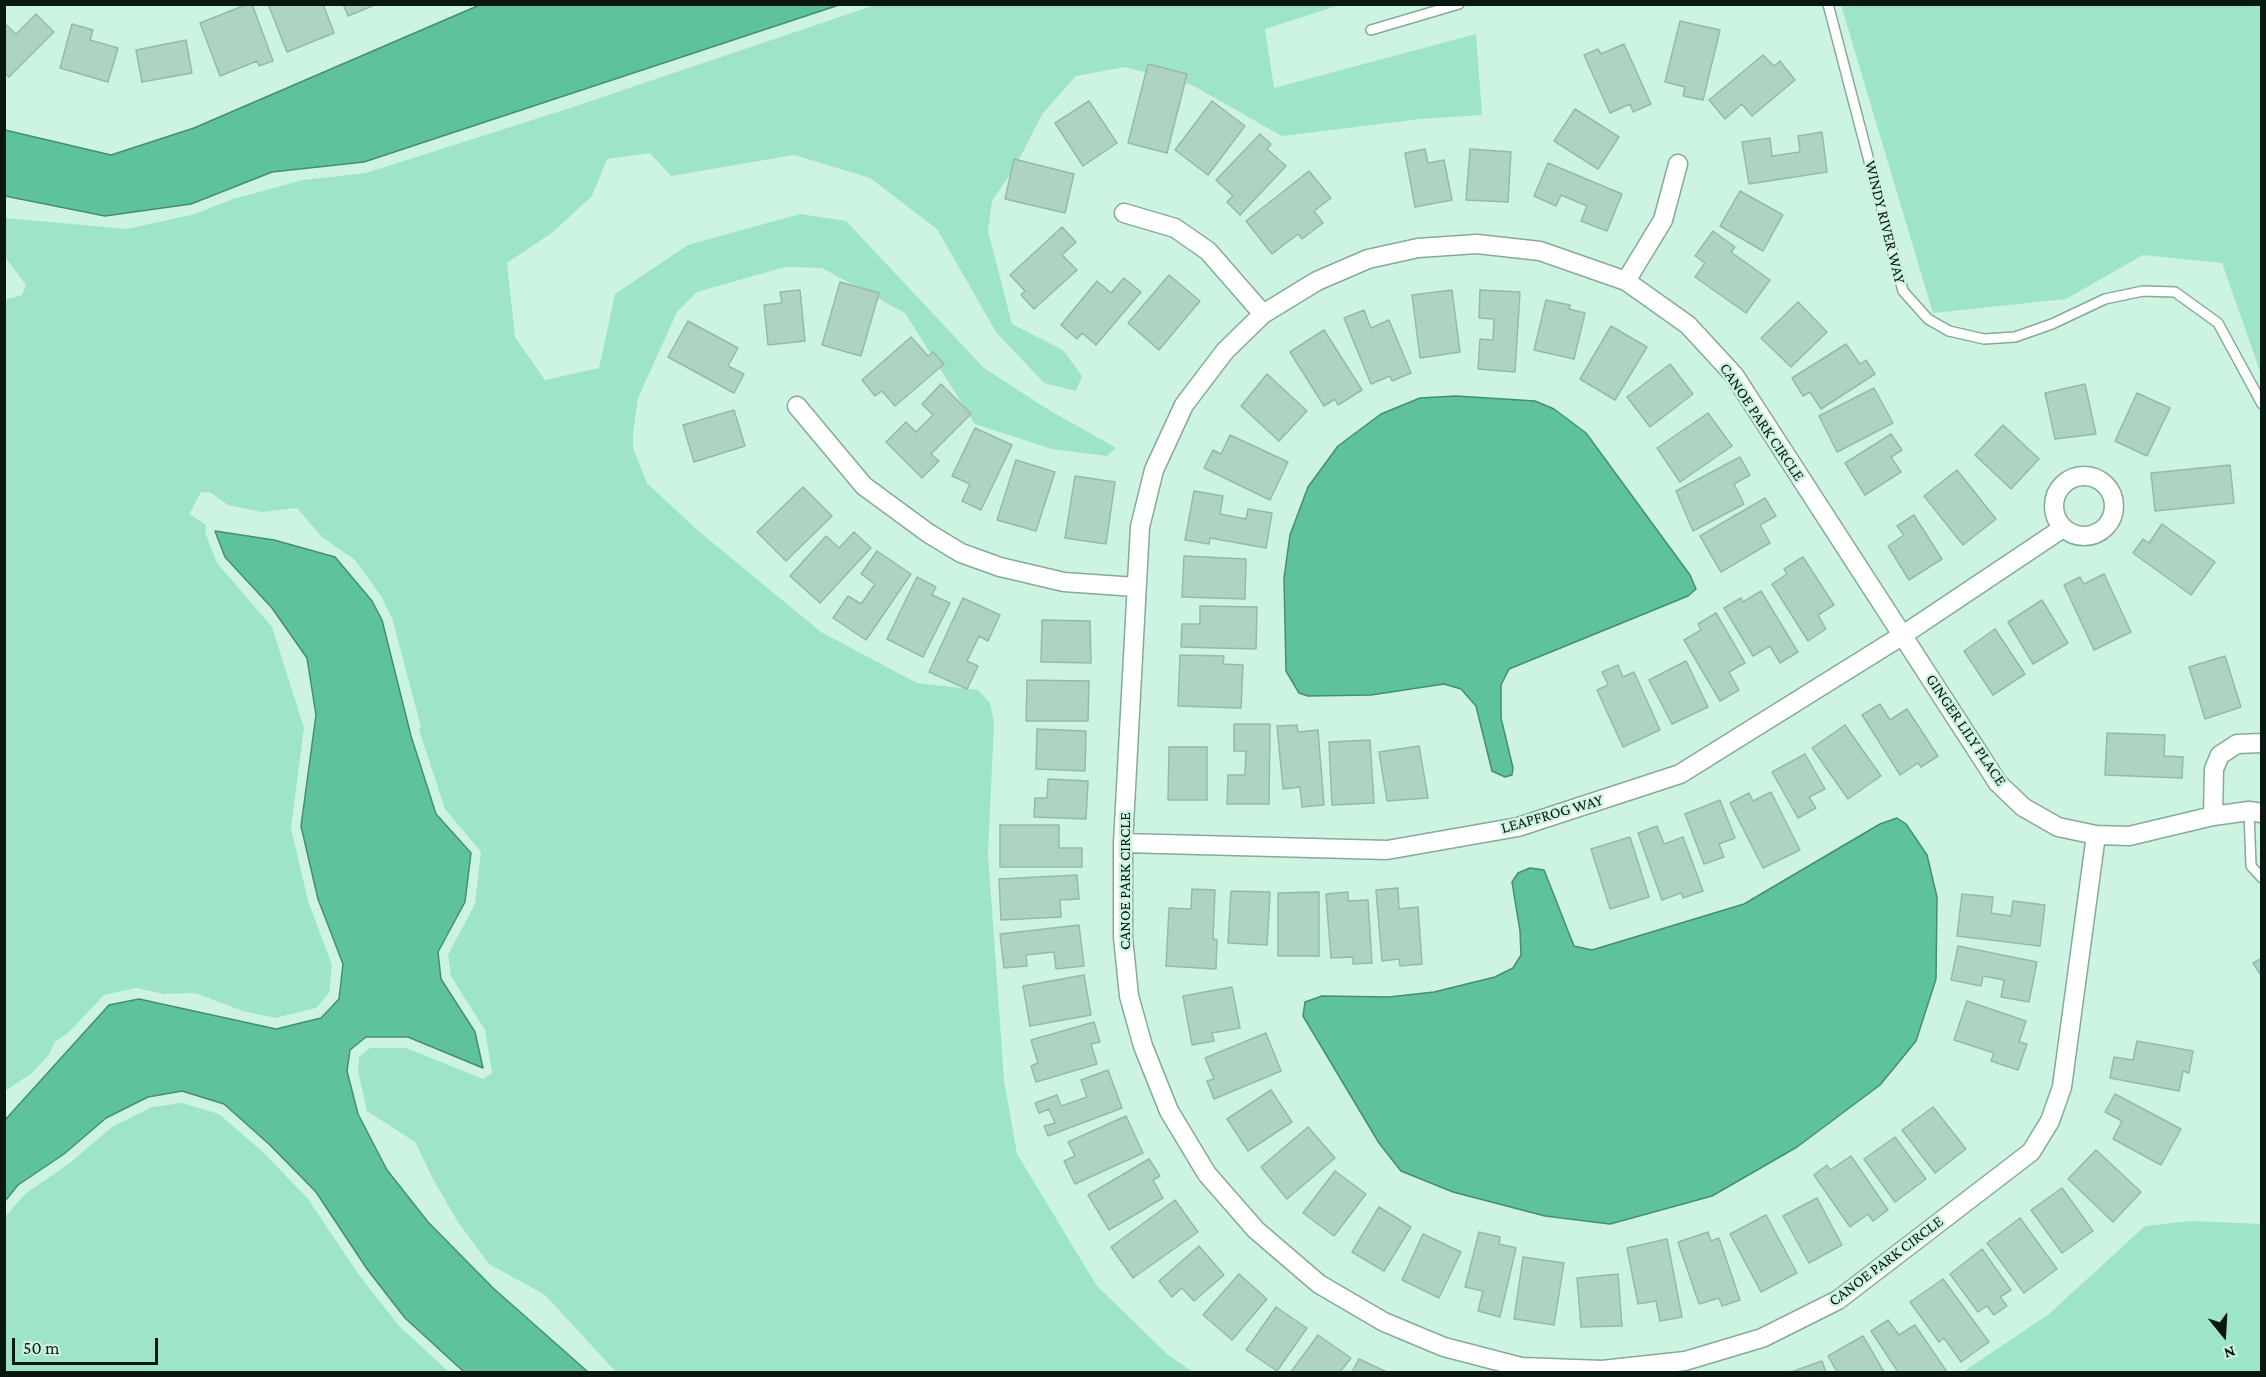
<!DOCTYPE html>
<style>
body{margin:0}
#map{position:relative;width:2266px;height:1377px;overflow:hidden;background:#cdf3e1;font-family:"Crimson Pro",serif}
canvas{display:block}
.frame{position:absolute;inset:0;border:6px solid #091711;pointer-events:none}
.north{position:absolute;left:2194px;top:1305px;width:60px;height:60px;-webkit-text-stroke:4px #cdf3e1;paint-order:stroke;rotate:162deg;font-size:16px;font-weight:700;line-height:24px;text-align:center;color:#091711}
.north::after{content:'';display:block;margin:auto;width:21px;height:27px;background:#091711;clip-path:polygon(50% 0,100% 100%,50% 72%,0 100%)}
.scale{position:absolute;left:12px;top:1338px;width:146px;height:27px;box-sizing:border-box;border:3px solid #091711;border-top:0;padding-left:8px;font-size:18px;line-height:21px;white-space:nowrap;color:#091711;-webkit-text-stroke:4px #cdf3e1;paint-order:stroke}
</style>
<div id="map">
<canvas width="2266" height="1377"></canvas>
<div class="frame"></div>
<div class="north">N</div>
<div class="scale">50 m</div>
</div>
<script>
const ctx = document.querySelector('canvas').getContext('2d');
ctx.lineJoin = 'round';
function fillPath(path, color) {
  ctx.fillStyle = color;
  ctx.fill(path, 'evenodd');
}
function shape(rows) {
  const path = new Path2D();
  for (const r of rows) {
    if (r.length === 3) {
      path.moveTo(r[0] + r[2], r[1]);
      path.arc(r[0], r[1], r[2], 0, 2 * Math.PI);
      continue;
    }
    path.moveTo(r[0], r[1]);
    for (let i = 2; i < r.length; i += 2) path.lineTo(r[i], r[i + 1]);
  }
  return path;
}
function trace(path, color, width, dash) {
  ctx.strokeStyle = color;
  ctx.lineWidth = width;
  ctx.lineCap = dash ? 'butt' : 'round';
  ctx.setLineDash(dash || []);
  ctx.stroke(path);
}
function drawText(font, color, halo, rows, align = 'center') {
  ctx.font = font + ' "Crimson Pro",serif';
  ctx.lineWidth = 5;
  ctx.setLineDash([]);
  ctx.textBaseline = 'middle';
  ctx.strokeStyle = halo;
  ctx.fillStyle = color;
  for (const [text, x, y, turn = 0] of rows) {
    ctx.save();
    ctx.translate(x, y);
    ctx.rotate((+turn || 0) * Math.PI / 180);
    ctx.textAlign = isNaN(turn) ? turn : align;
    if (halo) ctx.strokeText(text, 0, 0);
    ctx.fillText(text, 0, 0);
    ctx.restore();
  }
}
const green = shape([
 [875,5,1340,5,1265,29,1274,88,1476,34,1482,115,1420,119,1282,136,1192,85,1125,67,1076,76,1043,113,1015,167,992,201,988,231,1012,324,1063,350,1082,376,1076,391,1044,383,996,332,937,229,870,178,794,155,671,176,650,153,607,159,592,196,553,232,507,263,515,337,545,380,599,368,615,294,688,245,800,214,846,221,984,368,1044,407,1116,448,1107,456,1052,449,975,424,905,313,822,268,785,267,697,292,677,312,638,398,633,432,633,448,647,483,696,529,821,632,917,683,978,690,990,703,994,723,988,854,1004,1080,1017,1154,1097,1286,1167,1354,1193,1372,616,1372,545,1295,489,1264,458,1222,433,1179,415,1142,367,1111,358,1071,359,1057,370,1048,406,1048,483,1079,492,1073,485,1030,451,976,448,955,475,904,481,852,445,809,419,730,421,727,392,618,381,596,355,560,322,537,297,508,262,512,228,505,211,493,201,492,189,514,206,525,205,532,217,563,272,627,304,728,291,828,308,901,332,965,329,993,316,1008,275,1018,243,1011,195,993,164,994,136,988,104,995,69,1032,55,1042,48,1056,32,1073,5,1091,4,300,22,295,26,285,5,257,5,218,127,229,195,214,233,199,303,180,366,173,567,109],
 [1841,5,2261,5,2261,374,2222,263,2143,255,2066,299,1933,313],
 [182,1103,219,1114,264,1153,308,1199,359,1275,399,1326,449,1372,5,1372,5,1217,25,1194,70,1163,112,1127,152,1107],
 [2191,1221,2261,1224,2261,1372,1963,1372,2049,1314,2145,1226]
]);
const water = shape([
 [482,4,839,5,364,162,272,172,191,204,105,216,5,196,5,130,111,155,194,128,482,4],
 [1456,396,1535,401,1554,409,1586,433,1690,575,1696,589,1688,596,1509,669,1501,685,1501,718,1513,768,1512,775,1505,777,1492,771,1476,706,1461,689,1444,684,1371,695,1308,696,1299,693,1286,671,1284,578,1290,535,1308,487,1338,446,1381,414,1420,398,1456,396],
 [215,531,274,540,335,557,372,601,382,620,411,736,436,814,471,853,465,902,438,952,441,979,475,1032,483,1068,408,1037,366,1037,350,1050,347,1071,358,1114,387,1170,428,1222,493,1288,588,1372,464,1372,405,1318,367,1269,316,1192,270,1145,224,1104,182,1091,148,1097,106,1118,64,1154,18,1185,5,1201,5,1120,109,1005,139,999,276,1029,321,1018,339,999,343,964,318,899,301,826,316,715,307,658,272,608,225,557,215,531],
 [1897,818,1906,824,1927,855,1937,897,1936,979,1916,1041,1880,1085,1797,1147,1712,1196,1610,1224,1545,1216,1453,1192,1401,1171,1379,1143,1303,1016,1305,1002,1322,996,1389,997,1434,992,1495,977,1513,968,1521,955,1520,931,1512,882,1518,873,1530,868,1544,870,1574,946,1592,950,1744,904,1880,824,1897,818]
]);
const building = shape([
 [248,4,252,4,273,61,259,66,257,61,220,76,200,23,248,4],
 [268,4,323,4,334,33,287,52,268,4],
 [343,4,377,4,348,16,343,4],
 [36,14,54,32,9,77,4,73,4,23,16,34,36,14],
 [1680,21,1720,30,1703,100,1683,96,1685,87,1665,82,1680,21],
 [72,24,93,30,90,40,118,48,108,82,60,68,72,24],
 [186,40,192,73,142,82,136,50,186,40],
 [1624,44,1651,104,1633,112,1630,104,1610,113,1584,55,1598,49,1601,54,1624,44],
 [1763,55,1774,66,1780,61,1795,80,1752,116,1742,104,1725,119,1709,100,1763,55],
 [1148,64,1187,74,1167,153,1128,143,1148,64],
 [1089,101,1117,143,1083,166,1055,123,1089,101],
 [1212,101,1245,126,1208,175,1175,150,1212,101],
 [1575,109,1619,137,1598,169,1554,141,1575,109],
 [1822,132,1827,172,1749,184,1742,142,1770,138,1772,156,1800,152,1798,136,1822,132],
 [1260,134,1271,144,1267,149,1286,166,1240,215,1227,202,1233,196,1216,180,1260,134],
 [1425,149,1428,163,1444,160,1452,200,1415,207,1405,153,1425,149],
 [1470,149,1511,152,1508,202,1466,200,1470,149],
 [1014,159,1074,174,1065,213,1005,199,1014,159],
 [1548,163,1622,194,1607,231,1581,221,1587,206,1561,195,1556,206,1534,196,1548,163],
 [1309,171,1331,198,1314,211,1323,223,1302,239,1298,234,1272,254,1246,221,1309,171],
 [1740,191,1783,215,1763,251,1720,226,1740,191],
 [1062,227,1076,242,1062,255,1077,270,1034,309,1021,295,1025,291,1010,275,1062,227],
 [1713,231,1735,247,1731,252,1770,280,1746,313,1695,277,1705,263,1695,256,1713,231],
 [1169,275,1200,301,1159,350,1128,323,1169,275],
 [1124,278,1141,292,1096,345,1082,333,1077,339,1061,325,1097,281,1111,293,1124,278],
 [840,282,879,293,861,356,822,345,840,282],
 [800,290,805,341,768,345,764,305,782,303,780,292,800,290],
 [1452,290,1460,352,1420,358,1412,295,1452,290],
 [1480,290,1520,292,1515,372,1478,369,1480,339,1493,340,1494,319,1479,318,1480,290],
 [1546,300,1570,305,1569,309,1585,313,1574,359,1534,350,1546,300],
 [1798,302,1827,332,1791,367,1761,338,1798,302],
 [1364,310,1371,328,1389,320,1411,373,1392,381,1390,376,1371,384,1344,318,1364,310],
 [688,321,738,348,728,366,744,374,734,393,668,357,688,321],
 [1611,326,1647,347,1615,400,1580,379,1611,326],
 [1324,330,1362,390,1338,405,1335,399,1324,406,1290,352,1324,330],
 [911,337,928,356,933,352,944,364,895,406,882,391,875,396,862,380,911,337],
 [1846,344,1860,364,1866,360,1875,374,1821,409,1810,392,1803,396,1792,378,1846,344],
 [1670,364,1693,394,1650,427,1627,397,1670,364],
 [1267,374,1307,411,1279,441,1241,406,1267,374],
 [941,384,971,414,931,454,939,461,922,478,886,442,906,422,916,432,933,415,922,404,941,384],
 [2085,384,2096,434,2055,439,2045,393,2085,384],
 [1874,388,1893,423,1837,452,1819,416,1874,388],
 [2137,393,2170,408,2147,456,2115,441,2137,393],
 [734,410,745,446,694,462,683,425,734,410],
 [1708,413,1732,446,1680,482,1657,448,1708,413],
 [2003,425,2039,459,2011,489,1975,455,2003,425],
 [975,428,1012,445,981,510,962,501,970,484,952,476,975,428],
 [1891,434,1902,450,1891,457,1901,472,1865,495,1845,463,1891,434],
 [1230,435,1288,462,1270,500,1204,468,1213,450,1221,454,1230,435],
 [1740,457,1750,475,1734,484,1744,504,1693,531,1676,491,1740,457],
 [1016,460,1055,472,1036,531,997,520,1016,460],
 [2230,465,2234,503,2155,511,2151,473,2230,465],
 [1957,470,1996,519,1963,545,1924,496,1957,470],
 [1075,476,1115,482,1106,544,1065,538,1075,476],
 [803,487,832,516,786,561,757,532,803,487],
 [1194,491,1223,496,1220,514,1246,519,1248,509,1272,513,1266,548,1210,538,1209,544,1185,540,1194,491],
 [1765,498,1776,516,1760,525,1770,543,1721,572,1700,536,1765,498],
 [1914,515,1942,559,1909,580,1888,546,1904,535,1897,526,1914,515],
 [2162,524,2215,562,2191,595,2133,553,2143,539,2149,543,2162,524],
 [854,532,871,548,820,603,790,576,826,536,839,548,854,532],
 [877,551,911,574,866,640,833,618,848,596,861,604,875,584,861,574,877,551],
 [1184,556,1246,559,1245,599,1182,597,1184,556],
 [1803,557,1834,605,1818,615,1826,629,1808,641,1772,584,1787,574,1784,569,1803,557],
 [2104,574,2131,632,2094,650,2064,585,2080,577,2084,584,2104,574],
 [917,577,936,587,932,595,950,603,923,657,887,639,917,577],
 [1761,591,1798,652,1780,663,1770,646,1753,656,1724,608,1741,598,1743,602,1761,591],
 [963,598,1000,615,988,641,979,636,967,661,978,666,967,689,929,672,963,598],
 [2042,600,2068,643,2033,664,2008,622,2042,600],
 [1200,606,1257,607,1256,649,1181,647,1182,624,1200,624,1200,606],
 [1716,613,1745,663,1729,672,1739,690,1720,701,1684,640,1701,630,1698,624,1716,613],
 [1042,620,1090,621,1091,663,1041,662,1042,620],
 [1995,629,2025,674,1993,695,1964,651,1995,629],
 [1180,655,1224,656,1223,664,1243,665,1241,708,1178,706,1180,655],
 [2225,656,2241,707,2205,719,2189,667,2225,656],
 [1686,661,1708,707,1672,724,1649,680,1686,661],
 [1618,665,1623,677,1634,672,1660,730,1623,747,1597,690,1608,685,1602,672,1618,665],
 [1027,680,1089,681,1088,721,1026,721,1027,680],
 [1880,704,1890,720,1907,709,1938,756,1921,767,1918,763,1900,775,1862,715,1880,704],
 [1234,724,1270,724,1269,804,1227,804,1228,775,1245,775,1246,751,1234,751,1234,724],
 [1297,725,1298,732,1318,730,1324,805,1302,807,1300,787,1283,789,1277,726,1297,725],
 [1845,725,1881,776,1848,799,1812,748,1845,725],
 [1037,729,1086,731,1085,771,1036,769,1037,729],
 [2107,733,2165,735,2164,756,2183,757,2182,778,2105,775,2107,733],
 [1370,740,1374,803,1332,805,1329,742,1370,740],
 [1419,746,1428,798,1387,801,1379,752,1419,746],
 [1169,747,1207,747,1207,800,1168,800,1169,747],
 [1805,754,1825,789,1809,797,1816,808,1798,818,1772,772,1805,754],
 [1048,779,1088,781,1086,819,1034,817,1035,798,1047,798,1048,779],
 [1771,792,1800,850,1763,868,1730,803,1749,793,1753,801,1771,792],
 [1720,800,1735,838,1719,844,1724,857,1704,864,1685,814,1720,800],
 [1000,825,1059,825,1059,848,1082,848,1082,867,1000,867,1000,825],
 [1657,826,1664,844,1683,837,1703,891,1683,898,1681,893,1662,900,1638,833,1657,826],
 [1630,837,1649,897,1610,909,1591,849,1630,837],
 [1077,875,1079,899,1060,900,1061,917,1001,920,999,879,1077,875],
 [1398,888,1399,909,1418,907,1422,964,1400,966,1399,959,1382,961,1376,890,1398,888],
 [1192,889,1215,890,1213,939,1217,940,1216,969,1166,966,1169,908,1191,909,1192,889],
 [1231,891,1270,892,1267,945,1228,943,1231,891],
 [1319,892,1319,956,1278,956,1278,893,1319,892],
 [1348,892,1348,901,1368,900,1372,963,1353,964,1353,957,1331,958,1326,894,1348,892],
 [1962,894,1993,897,1991,913,2011,916,2013,901,2045,905,2040,946,1957,936,1962,894],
 [1079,925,1084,966,1056,969,1054,952,1026,955,1027,966,1004,968,1000,934,1079,925],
 [1958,946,2037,962,2029,1002,2001,997,2004,980,1983,976,1981,986,1951,980,1958,946],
 [2262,958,2262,977,2253,963,2262,958],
 [1084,975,1091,1015,1030,1026,1023,986,1084,975],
 [1232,987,1240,1028,1212,1033,1214,1041,1192,1045,1183,996,1232,987],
 [1967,1001,2026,1021,2019,1042,2027,1044,2018,1070,1991,1061,1994,1053,1954,1040,1967,1001],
 [1094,1022,1100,1042,1091,1044,1097,1064,1036,1082,1031,1066,1038,1063,1031,1040,1094,1022],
 [1266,1033,1281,1071,1214,1099,1207,1081,1214,1079,1205,1058,1266,1033],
 [2137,1041,2193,1051,2189,1073,2183,1071,2179,1091,2110,1078,2114,1057,2133,1060,2137,1041],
 [1108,1070,1122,1108,1048,1136,1044,1126,1055,1123,1049,1109,1039,1113,1035,1103,1057,1095,1061,1106,1087,1097,1081,1080,1108,1070],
 [1271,1090,1292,1122,1248,1151,1227,1119,1271,1090],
 [2115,1094,2181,1129,2161,1165,2113,1139,2122,1121,2105,1112,2115,1094],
 [1933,1107,1966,1149,1935,1173,1902,1130,1933,1107],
 [1126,1116,1143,1153,1075,1184,1064,1161,1075,1156,1068,1142,1126,1116],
 [1308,1127,1335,1158,1287,1199,1261,1167,1308,1127],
 [1895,1137,1926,1179,1895,1202,1864,1159,1895,1137],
 [2096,1150,2141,1192,2113,1222,2068,1179,2096,1150],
 [1851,1156,1888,1210,1873,1221,1868,1214,1850,1227,1814,1175,1827,1165,1830,1170,1851,1156],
 [1149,1159,1160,1176,1153,1180,1163,1198,1109,1230,1088,1195,1149,1159],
 [1335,1171,1366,1194,1334,1236,1303,1213,1335,1171],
 [2062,1188,2093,1231,2062,1253,2031,1210,2062,1188],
 [1817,1198,1842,1245,1809,1263,1783,1216,1817,1198],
 [1175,1200,1198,1232,1133,1278,1111,1247,1175,1200],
 [1379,1207,1411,1227,1384,1271,1352,1252,1379,1207],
 [1766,1215,1797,1273,1761,1292,1730,1234,1766,1215],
 [2020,1218,2057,1269,2024,1293,1987,1243,2020,1218],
 [1479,1232,1500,1237,1499,1244,1516,1248,1500,1317,1478,1311,1483,1291,1465,1287,1479,1232],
 [1708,1232,1711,1241,1719,1238,1740,1300,1722,1306,1719,1298,1699,1304,1678,1242,1708,1232],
 [1423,1234,1461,1252,1439,1298,1402,1280,1423,1234],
 [1667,1239,1682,1317,1660,1321,1656,1301,1638,1304,1627,1248,1667,1239],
 [1199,1246,1224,1275,1194,1301,1182,1288,1172,1297,1159,1281,1199,1246],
 [1982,1249,2011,1290,2000,1297,2007,1306,1994,1315,1987,1306,1978,1312,1950,1274,1982,1249],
 [1523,1257,1564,1263,1554,1325,1514,1319,1523,1257],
 [1239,1274,1267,1299,1232,1340,1203,1315,1239,1274],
 [1618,1274,1622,1326,1581,1327,1577,1278,1618,1274],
 [1943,1279,1989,1342,1961,1362,1944,1338,1939,1342,1910,1302,1943,1279],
 [1276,1307,1307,1328,1277,1371,1246,1350,1276,1307],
 [1888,1320,1899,1335,1915,1325,1947,1372,1898,1372,1871,1331,1888,1320],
 [1318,1335,1351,1358,1340,1372,1291,1372,1318,1335],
 [1863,1336,1884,1372,1837,1372,1828,1356,1863,1336],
 [1359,1359,1387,1372,1352,1372,1359,1359],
 [1822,1361,1826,1372,1791,1372,1822,1361]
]);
const service = shape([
 [1828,4,1903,291,1928,319,1949,331,1984,339,2015,337,2052,324,2105,299,2143,291,2175,292,2218,323,2262,404],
 [1371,30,1459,4],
 [2249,811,2251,866,2262,878]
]);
const minor = shape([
 [1124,213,1175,228,1208,251,1263,314],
 [1626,281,1663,220,1678,164],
 [797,406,864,486,928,533,961,553,1000,567,1064,582,1136,587],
 [2084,506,30],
 [2213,816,2214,769,2220,755,2237,744,2262,743],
 [2096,835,2062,1087,2050,1121,2031,1152,1838,1300,1762,1338,1685,1361,1602,1370,1521,1367,1444,1347,1384,1322,1319,1284,1256,1230,1207,1174,1169,1111,1143,1046,1129,996,1123,937,1123,843,1140,527,1154,470,1184,405,1225,351,1263,314,1317,281,1368,259,1418,248,1477,244,1540,251,1626,281,1688,325,1734,375,1998,783,2023,807,2058,827,2096,835,2129,836,2213,816,2249,811,2262,813],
 [1123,843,1387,850,1518,827,1680,774,1903,635,2063,528]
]);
const streetNames = [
 ["WINDY RIVER WAY",1885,222,76],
 ["CANOE PARK CIRCLE",1762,422,56],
 ["GINGER LILY PLACE",1966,730,56],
 ["LEAPFROG WAY",1552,814,-16],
 ["CANOE PARK CIRCLE",1125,881,-90],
 ["CANOE PARK CIRCLE",1886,1261,-37]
];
fillPath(green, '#9ee5c7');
fillPath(water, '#5ec29b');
trace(water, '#448f72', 1.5);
fillPath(building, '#aed3c2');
trace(building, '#95baa9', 1.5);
trace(service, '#86aa9a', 12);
trace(minor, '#86aa9a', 21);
trace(service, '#fff', 9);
trace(minor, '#fff', 18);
drawText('16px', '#091711', '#cdf3e1', streetNames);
</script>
